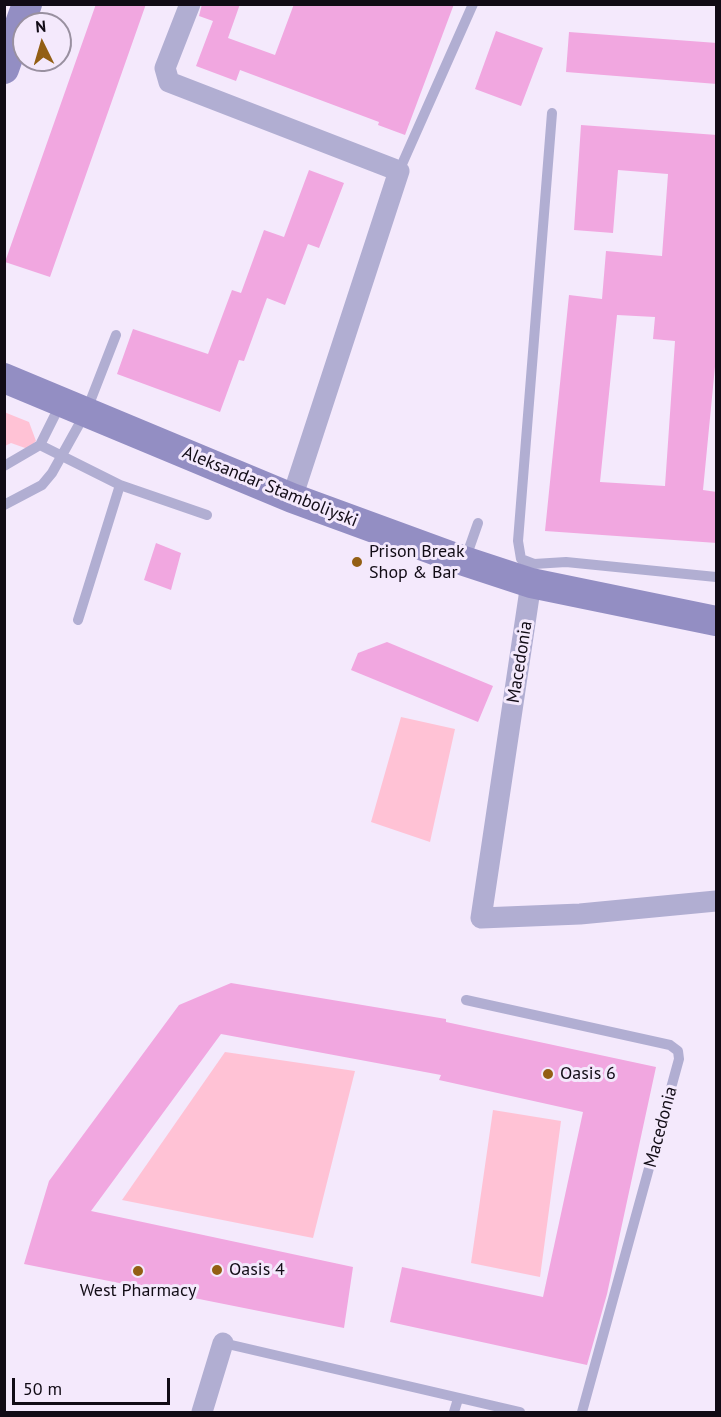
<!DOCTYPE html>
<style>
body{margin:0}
#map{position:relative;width:721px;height:1417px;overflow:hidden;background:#f4e9fc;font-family:"PT Sans",sans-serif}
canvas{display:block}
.frame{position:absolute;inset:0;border:6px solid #110b15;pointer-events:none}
.north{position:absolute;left:12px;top:12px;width:60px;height:60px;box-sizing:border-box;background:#f4e9fc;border:2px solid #9990a0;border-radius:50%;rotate:355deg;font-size:16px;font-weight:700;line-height:24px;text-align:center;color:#110b15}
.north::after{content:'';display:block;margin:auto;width:21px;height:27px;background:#935f14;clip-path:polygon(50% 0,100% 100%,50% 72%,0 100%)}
.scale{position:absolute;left:12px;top:1378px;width:158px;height:27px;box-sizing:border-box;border:3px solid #110b15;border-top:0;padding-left:8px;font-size:18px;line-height:21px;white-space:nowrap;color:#110b15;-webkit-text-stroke:4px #f4e9fc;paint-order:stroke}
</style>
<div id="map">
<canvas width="721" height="1417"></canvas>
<div class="frame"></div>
<div class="north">N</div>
<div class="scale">50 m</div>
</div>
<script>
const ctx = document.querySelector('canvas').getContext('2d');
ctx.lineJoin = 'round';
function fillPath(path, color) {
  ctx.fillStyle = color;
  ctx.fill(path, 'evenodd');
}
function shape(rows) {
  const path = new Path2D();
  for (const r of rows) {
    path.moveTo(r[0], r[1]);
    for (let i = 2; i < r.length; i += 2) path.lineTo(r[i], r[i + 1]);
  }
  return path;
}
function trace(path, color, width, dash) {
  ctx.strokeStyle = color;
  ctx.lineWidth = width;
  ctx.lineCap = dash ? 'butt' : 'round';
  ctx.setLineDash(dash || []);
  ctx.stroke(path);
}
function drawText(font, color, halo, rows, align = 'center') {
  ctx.font = font + ' "PT Sans",sans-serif';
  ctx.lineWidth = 6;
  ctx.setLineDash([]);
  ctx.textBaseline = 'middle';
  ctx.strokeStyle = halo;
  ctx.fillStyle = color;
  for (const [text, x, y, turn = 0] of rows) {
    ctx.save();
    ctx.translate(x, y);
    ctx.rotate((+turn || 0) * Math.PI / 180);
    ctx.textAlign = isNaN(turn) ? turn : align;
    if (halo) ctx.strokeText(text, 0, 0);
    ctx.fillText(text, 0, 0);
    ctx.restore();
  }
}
const green = shape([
 [4,412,29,422,36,441,28,449,11,443,5,446],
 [401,717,455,729,430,842,371,822],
 [225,1052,355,1071,313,1238,122,1200],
 [493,1110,561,1121,540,1277,471,1263]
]);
const building = shape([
 [96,4,146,4,50,277,5,262],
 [202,4,240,4,228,38,275,55,294,4,454,4,405,135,378,125,379,122,240,70,236,81,196,66,213,21,199,16],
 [496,31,543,48,521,106,475,89],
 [569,32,717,43,717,84,566,72],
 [581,125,717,135,717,346,703,490,717,492,717,543,545,531,569,295,602,299,606,251,662,256,668,174,618,170,613,233,574,230],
 [617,315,655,317,653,339,675,341,665,486,600,482],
 [309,170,344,183,319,248,308,244,285,305,267,298,244,361,239,360,220,412,117,374,133,329,208,354,232,290,241,293,264,230,284,237],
 [156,543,181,553,171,590,144,580],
 [387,642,493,686,478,722,351,670,358,653],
 [231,983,446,1019,446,1022,656,1067,607,1294,587,1365,390,1322,402,1267,543,1297,583,1112,439,1080,441,1075,221,1034,91,1211,353,1267,344,1328,24,1264,49,1181,179,1005]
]);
const lane = shape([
 [399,171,473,4],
 [40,445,120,485,207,515],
 [4,466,40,445,60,405],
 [4,505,42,485,52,473,86,412,116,335],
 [465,560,478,523],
 [534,564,521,559,518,541,552,113],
 [533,570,534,564,566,562,716,577],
 [78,620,120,485],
 [466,1000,670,1045,678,1051,679,1059,582,1412],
 [223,1343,520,1412],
 [454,1412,458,1399]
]);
const street = shape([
 [190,4,165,68,169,82,399,171,292,498],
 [531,583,481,918,580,914,716,901],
 [202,1412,223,1343]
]);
const secondary = shape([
 [4,69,27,4],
 [4,378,292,498,464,561,531,583,716,621]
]);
const markers = [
 [357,562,6,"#935f14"],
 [548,1074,6,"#935f14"],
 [217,1270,6,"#935f14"],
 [138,1271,6,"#935f14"]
];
const streetNames = [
 ["Aleksandar Stamboliyski",270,487,22],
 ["Macedonia",520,662,-81],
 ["Macedonia",661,1127,-75]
];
const poiNames = [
 ["Prison Break",369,552],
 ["Shop & Bar",369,573],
 ["Oasis 6",560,1074],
 ["Oasis 4",229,1270],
 ["West Pharmacy",138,1291,"center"]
];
fillPath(green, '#ffc2d5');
fillPath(building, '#f1a7e0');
trace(lane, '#b1aed2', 10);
trace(street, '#b1aed2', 21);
trace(secondary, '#938ec3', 30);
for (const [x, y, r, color] of markers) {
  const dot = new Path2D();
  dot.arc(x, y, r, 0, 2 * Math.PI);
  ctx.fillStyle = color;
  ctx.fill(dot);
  trace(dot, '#f4e9fc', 2);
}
drawText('18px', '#110b15', '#f4e9fc', streetNames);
drawText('18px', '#110b15', '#f4e9fc', poiNames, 'left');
</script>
